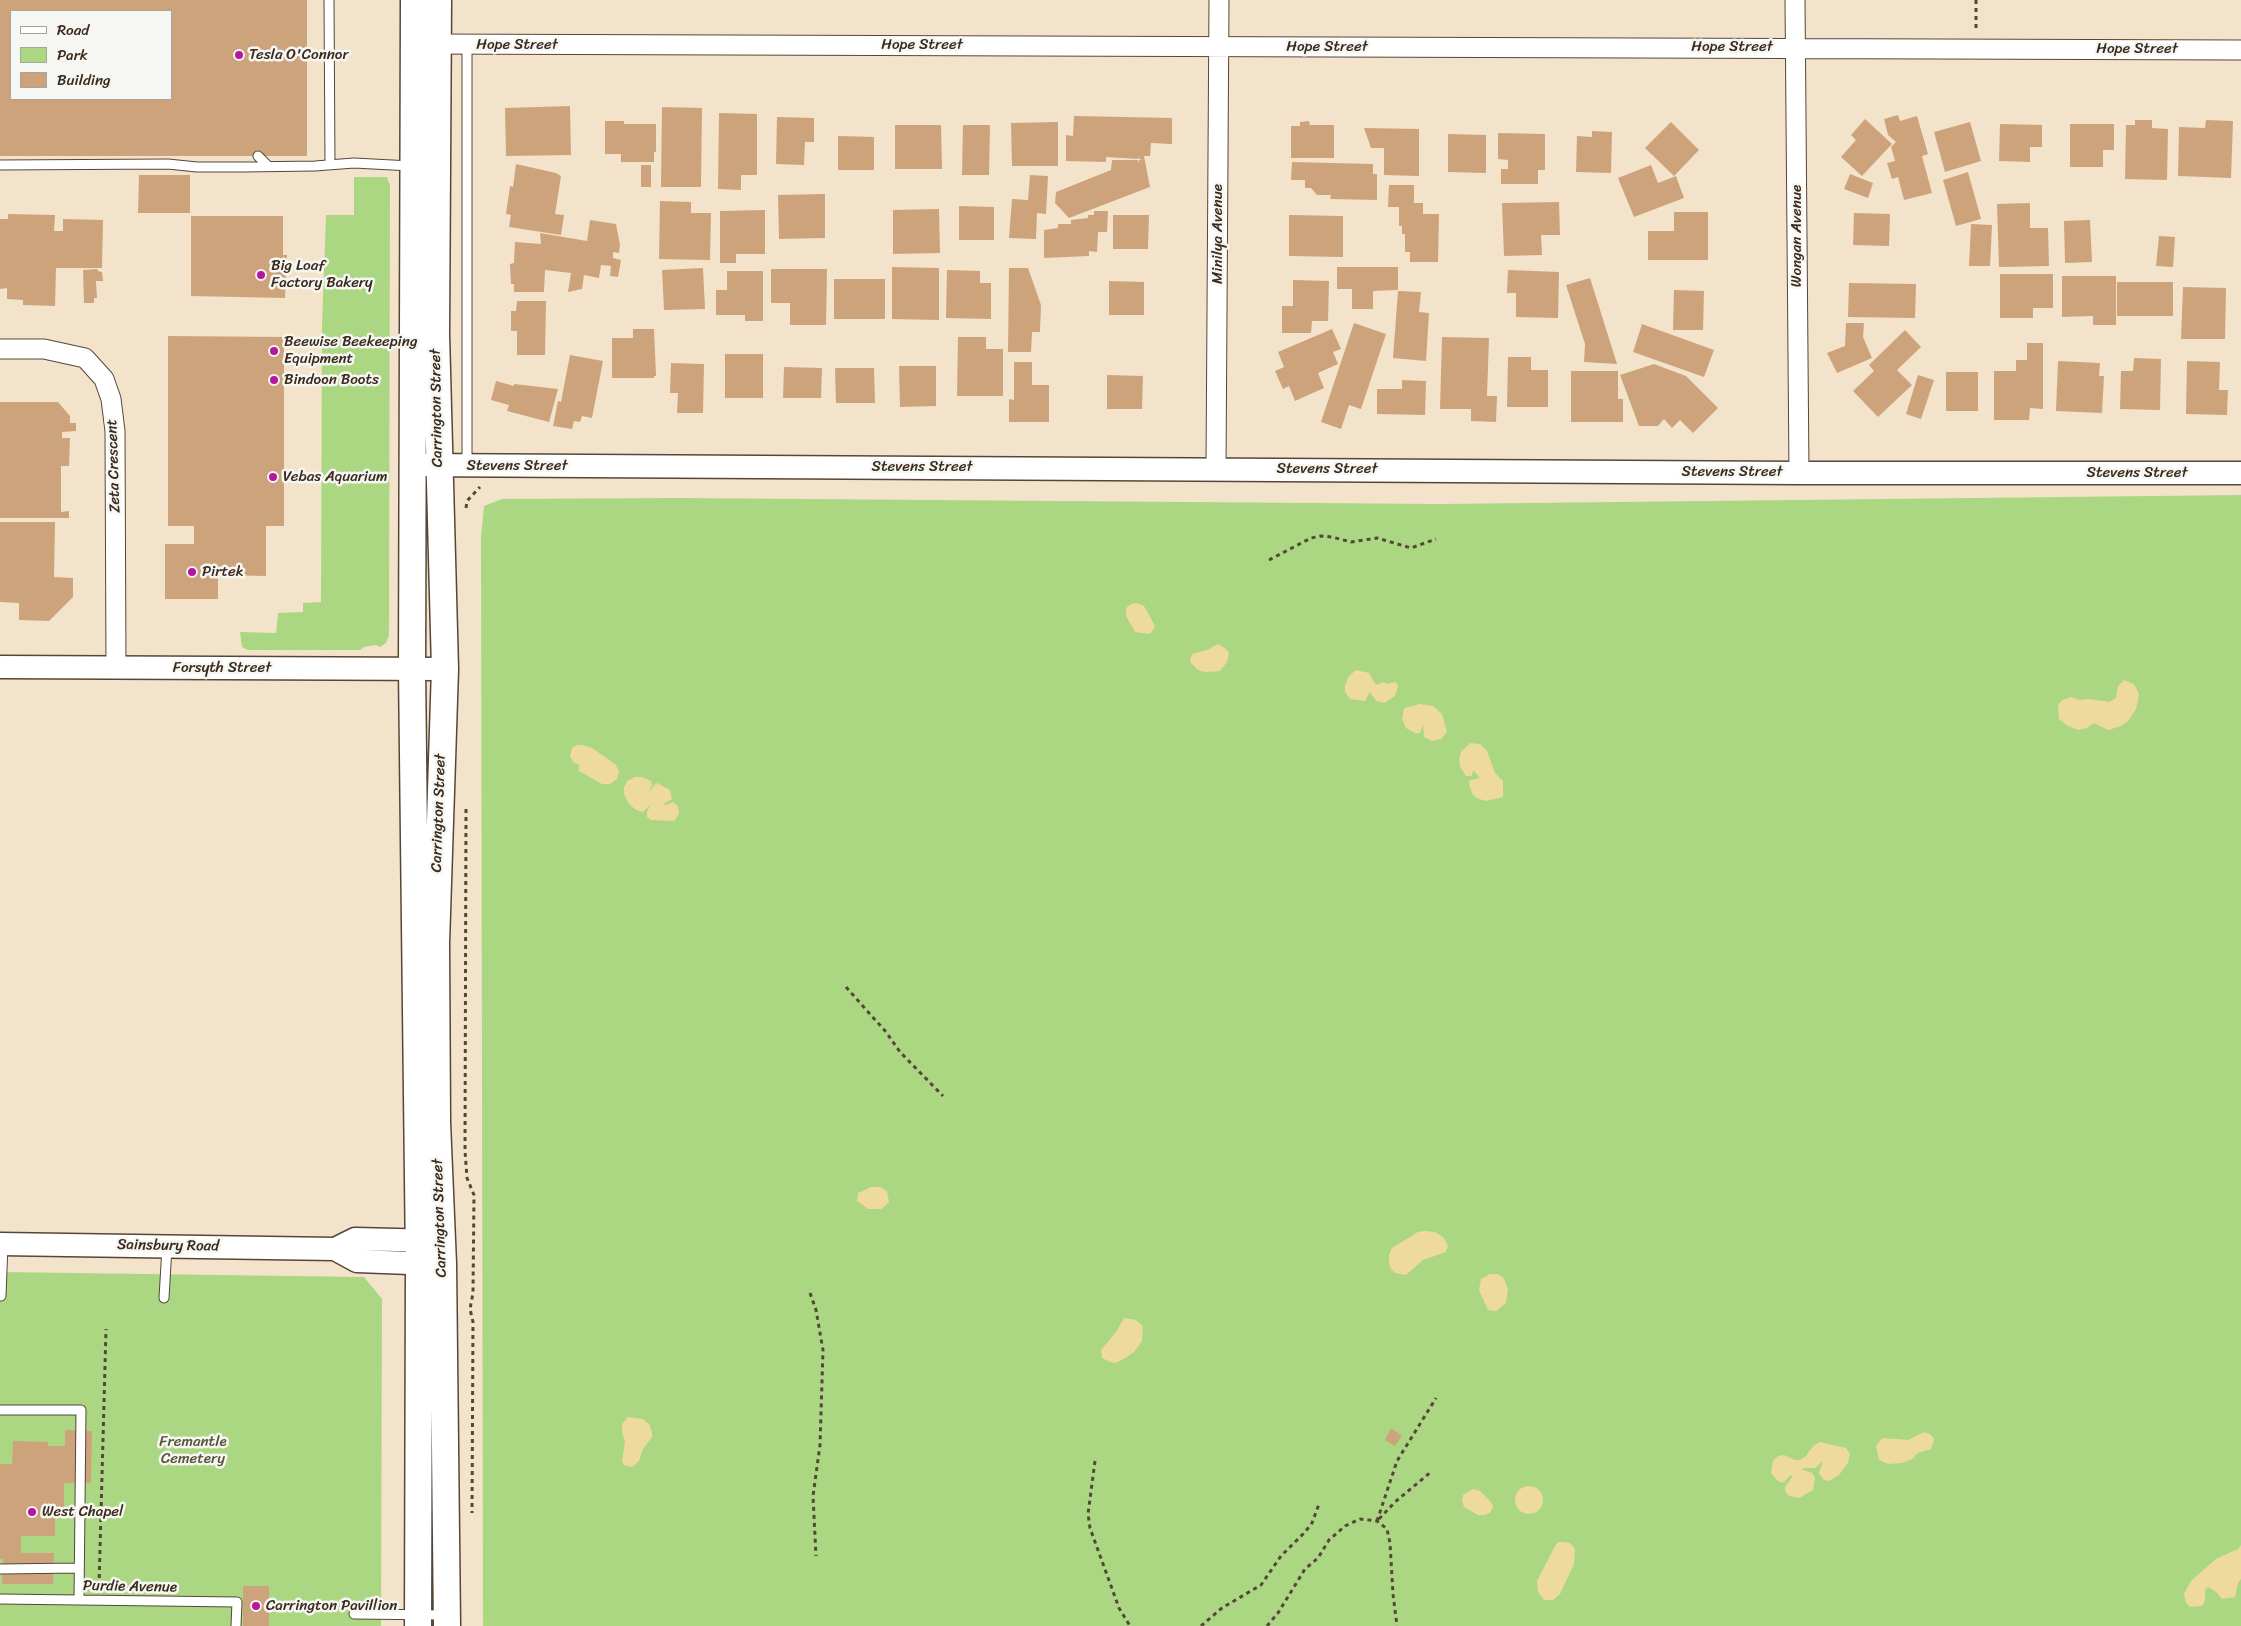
<!DOCTYPE html>
<style>
body{margin:0}
#map{position:relative;width:2241px;height:1626px;overflow:hidden;background:#f4e3cb;font-family:Sriracha,sans-serif}
canvas{display:block}
.legend{position:absolute;left:10px;top:10px;width:162px;height:90px;box-sizing:border-box;background:#f6f6f2;border:1px solid #aba49d;margin:0;padding:6px 9px;list-style:none;font-size:15px;color:#3b2a1e}
.legend li{display:flex;align-items:center;gap:10px;height:25px}
.legend b{width:25px;border:1px solid #aba49d}
</style>
<div id="map">
<canvas width="2241" height="1626"></canvas>
<ul class="legend">
<li><b style="height:6px;background:#fff"></b>Road</li>
<li><b style="height:14px;background:#abd783"></b>Park</li>
<li><b style="height:14px;background:#cda37c"></b>Building</li>
</ul>
</div>
<script>
const ctx = document.querySelector('canvas').getContext('2d');
ctx.lineJoin = 'round';
function fillPath(path, color) {
  ctx.fillStyle = color;
  ctx.fill(path, 'evenodd');
}
function shape(rows) {
  const path = new Path2D();
  for (const r of rows) {
    if (r.length === 3) {
      path.moveTo(r[0] + r[2], r[1]);
      path.arc(r[0], r[1], r[2], 0, 2 * Math.PI);
      continue;
    }
    path.moveTo(r[0], r[1]);
    for (let i = 2; i < r.length; i += 2) path.lineTo(r[i], r[i + 1]);
  }
  return path;
}
function trace(path, color, width, dash) {
  ctx.strokeStyle = color;
  ctx.lineWidth = width;
  ctx.lineCap = dash ? 'butt' : 'round';
  ctx.setLineDash(dash || []);
  ctx.stroke(path);
}
function drawText(font, color, halo, rows, align = 'center') {
  ctx.font = font + ' Sriracha,sans-serif';
  ctx.lineWidth = 5;
  ctx.setLineDash([]);
  ctx.textBaseline = 'middle';
  ctx.strokeStyle = halo;
  ctx.fillStyle = color;
  for (const [text, x, y, turn = 0] of rows) {
    ctx.save();
    ctx.translate(x, y);
    ctx.rotate((+turn || 0) * Math.PI / 180);
    ctx.textAlign = isNaN(turn) ? turn : align;
    if (halo) ctx.strokeText(text, 0, 0);
    ctx.fillText(text, 0, 0);
    ctx.restore();
  }
}
const green = shape([
 [354,177,387,177,390,185,389,635,386,643,380,647,376,645,364,647,360,650,248,650,242,647,240,632,276,633,278,613,303,612,303,603,321,602,322,325,326,215,354,215],
 [2241,495,2241,1626,483,1626,481,537,484,506,502,499,677,498,1440,504],
 [0,1272,364,1277,382,1299,381,1626,0,1626]
]);
const sand = shape([
 [1137,603,1144,606,1154,624,1155,627,1150,634,1135,632,1126,616,1126,608,1131,604],
 [1218,644,1225,648,1229,653,1227,662,1220,671,1205,672,1198,670,1191,663,1190,659,1192,654,1207,650],
 [1356,670,1369,673,1376,685,1384,682,1387,684,1396,682,1398,686,1395,696,1384,703,1376,701,1370,692,1365,701,1350,699,1345,692,1345,685,1349,676],
 [2124,680,2134,684,2139,694,2136,709,2128,721,2121,726,2108,730,2094,723,2087,728,2078,730,2068,726,2059,719,2058,705,2062,700,2071,697,2079,700,2089,699,2109,702,2116,698,2118,686],
 [1420,704,1433,706,1442,714,1447,732,1441,739,1432,741,1424,737,1423,724,1420,733,1415,733,1406,728,1402,719,1404,708],
 [1470,743,1480,744,1487,751,1495,773,1503,781,1503,797,1486,801,1476,798,1472,793,1469,784,1470,780,1480,778,1473,770,1472,776,1466,776,1460,767,1459,760,1461,752],
 [577,745,583,745,592,748,615,764,619,771,617,779,610,784,602,784,579,771,579,765,573,762,570,756,572,748],
 [635,777,642,777,651,781,652,785,649,793,654,785,657,783,670,790,672,799,663,804,665,805,673,802,678,806,679,814,674,821,651,820,647,817,647,812,651,804,643,812,636,810,629,804,624,794,624,787,627,781],
 [871,1187,880,1187,887,1191,889,1202,882,1209,868,1209,857,1201,858,1193],
 [1425,1231,1435,1232,1443,1237,1448,1246,1446,1252,1423,1260,1406,1275,1395,1273,1391,1269,1389,1262,1389,1255,1392,1248,1418,1232],
 [1490,1274,1497,1274,1503,1277,1508,1289,1506,1303,1496,1311,1488,1310,1479,1290,1481,1279],
 [1124,1318,1136,1320,1143,1326,1142,1341,1134,1352,1127,1357,1116,1363,1110,1362,1102,1358,1101,1350,1116,1332],
 [628,1417,643,1419,649,1424,652,1432,652,1437,643,1449,639,1461,632,1467,624,1465,622,1461,625,1442,622,1432,622,1424],
 [1924,1432,1930,1434,1934,1439,1931,1449,1918,1453,1912,1459,1902,1463,1888,1464,1879,1460,1876,1446,1882,1438,1908,1440],
 [1820,1442,1846,1448,1850,1454,1848,1463,1839,1475,1829,1481,1824,1480,1819,1473,1823,1461,1815,1468,1803,1468,1803,1470,1812,1473,1815,1478,1813,1490,1799,1498,1789,1496,1785,1491,1785,1487,1793,1476,1791,1475,1783,1483,1778,1481,1771,1473,1773,1461,1778,1456,1784,1455,1795,1460,1800,1460,1806,1456,1813,1446],
 [1529,1500,14],
 [1473,1489,1480,1491,1489,1500,1493,1506,1490,1513,1485,1515,1478,1515,1464,1507,1462,1500,1463,1495],
 [1564,1542,1570,1543,1575,1549,1574,1564,1560,1594,1553,1600,1544,1600,1538,1592,1537,1581,1555,1546,1558,1542],
 [2241,1545,2241,1579,2238,1583,2235,1597,2222,1599,2216,1592,2208,1587,2205,1590,2205,1601,2202,1606,2190,1607,2186,1603,2184,1594,2191,1581,2216,1559,2238,1549]
]);
const building = shape([
 [0,0,307,0,307,156,0,156],
 [11,11,171,11,171,99,11,99],
 [570,106,571,155,506,156,505,108],
 [662,107,702,108,701,187,661,187],
 [719,113,757,114,757,175,741,175,741,190,718,189],
 [1898,115,1900,121,1917,116,1928,154,1922,156,1932,193,1904,200,1898,177,1892,179,1887,163,1895,161,1891,147,1896,142,1888,135,1884,119],
 [1074,116,1172,118,1172,144,1151,143,1150,156,1144,156,1150,187,1069,218,1055,203,1056,192,1111,170,1112,160,1138,160,1138,164,1139,160,1143,160,1139,159,1138,156,1138,159,1106,157,1106,162,1066,161,1066,135,1073,136],
 [777,117,814,118,814,142,805,142,804,165,776,164],
 [1865,119,1892,144,1862,176,1841,157,1856,140,1851,135],
 [2135,120,2152,120,2152,128,2168,129,2167,180,2125,179,2126,125,2135,125],
 [2206,120,2233,121,2231,178,2178,176,2179,127,2205,128],
 [605,121,624,121,624,124,656,124,656,152,654,152,654,162,621,162,621,154,605,154],
 [1309,121,1310,125,1334,125,1334,158,1291,158,1291,126,1300,126,1300,122],
 [1058,122,1058,166,1012,166,1011,123],
 [1671,122,1699,150,1674,176,1645,148],
 [1970,122,1981,161,1945,172,1934,132],
 [2000,124,2042,125,2042,147,2030,147,2030,162,1999,161],
 [2070,124,2114,124,2114,150,2103,150,2103,167,2070,167],
 [895,125,941,125,942,169,895,169],
 [963,125,990,125,989,175,962,175],
 [1364,128,1419,129,1419,176,1384,175,1384,148,1371,148],
 [1592,131,1612,132,1611,173,1576,172,1577,136,1592,137],
 [1498,133,1545,134,1545,170,1538,170,1538,184,1501,184,1501,169,1508,169,1508,160,1498,159],
 [1448,134,1486,135,1486,173,1448,172],
 [838,136,874,137,874,170,838,170],
 [1292,162,1373,164,1373,174,1377,174,1377,200,1330,199,1331,195,1317,195,1311,188,1305,188,1305,180,1291,180],
 [516,164,556,173,561,176,555,214,564,215,561,235,509,227,511,215,506,214,510,186,513,187],
 [641,165,651,165,651,187,641,187],
 [1651,165,1658,183,1676,176,1684,198,1634,217,1618,178],
 [1968,172,1981,219,1956,226,1943,180],
 [1850,174,1873,183,1868,198,1844,189],
 [139,175,190,175,190,213,138,213],
 [1030,175,1048,176,1046,214,1037,213,1036,239,1009,238,1012,199,1028,200],
 [1389,185,1414,185,1414,203,1423,203,1423,214,1439,214,1438,262,1410,262,1410,252,1405,252,1405,234,1402,234,1402,226,1399,226,1399,207,1388,207],
 [825,194,825,238,779,239,778,195],
 [660,201,691,202,691,213,711,213,710,260,659,259],
 [1559,202,1560,235,1541,235,1542,255,1504,256,1502,203],
 [2030,203,2030,228,2048,228,2049,266,1999,267,1997,204],
 [959,206,994,207,994,240,959,240],
 [939,209,940,253,893,254,893,210],
 [765,210,765,254,736,254,736,263,720,263,720,211],
 [1094,211,1108,211,1107,232,1098,232,1097,252,1089,251,1089,256,1044,258,1044,230,1058,228,1058,224,1071,224,1071,220,1088,218,1088,215,1094,215],
 [1674,212,1708,212,1708,260,1648,260,1648,231,1674,231],
 [1854,213,1890,214,1889,246,1853,245],
 [8,214,55,215,54,231,63,231,63,219,103,220,102,268,56,268,55,306,23,305,23,300,7,299,7,288,0,289,0,219,8,219],
 [1113,215,1149,215,1148,249,1113,249],
 [1289,215,1343,216,1343,257,1289,256],
 [191,216,283,216,283,255,287,255,285,298,191,296],
 [590,220,616,224,620,245,619,253,613,252,613,258,621,260,618,277,610,276,611,266,601,265,599,278,584,275,582,289,568,292,571,273,545,270,544,292,514,292,514,284,511,284,510,264,514,263,515,242,541,244,540,233,587,241],
 [2090,220,2092,262,2065,263,2064,221],
 [1971,224,1992,225,1990,266,1969,266],
 [2159,236,2175,237,2173,267,2156,266],
 [892,267,939,268,939,320,892,319],
 [1337,267,1398,267,1398,290,1373,291,1373,309,1352,309,1352,289,1337,289],
 [703,268,705,309,664,310,662,270],
 [1009,268,1028,268,1041,305,1040,332,1032,332,1031,352,1008,352],
 [97,269,98,271,102,272,103,281,96,281,97,298,94,298,94,303,84,303,83,270],
 [771,269,827,269,826,325,790,325,790,303,771,303],
 [947,270,980,271,980,283,991,283,991,319,946,318],
 [1508,270,1559,272,1558,318,1516,317,1516,293,1507,293],
 [727,271,763,271,763,321,745,321,745,315,716,315,716,290,727,290],
 [2000,274,2053,274,2053,308,2033,308,2033,318,2000,318],
 [2062,276,2116,276,2116,325,2093,325,2093,316,2062,317],
 [1590,278,1617,364,1584,362,1585,344,1566,285],
 [834,279,885,279,885,319,834,319],
 [1293,280,1329,281,1328,321,1312,321,1311,333,1282,333,1282,306,1293,306],
 [1109,281,1144,282,1144,315,1109,315],
 [2117,282,2173,282,2173,316,2117,316],
 [1849,283,1916,284,1915,318,1848,317],
 [2183,287,2226,288,2225,339,2181,339],
 [1674,290,1704,291,1703,330,1673,330],
 [1398,291,1421,292,1419,312,1429,313,1426,361,1393,358],
 [517,301,546,301,545,355,517,355,517,331,511,331,511,311,516,311],
 [1354,323,1386,334,1361,409,1349,405,1341,429,1321,422],
 [1846,323,1864,323,1863,337,1872,358,1837,373,1827,353,1845,346],
 [1642,324,1714,350,1704,377,1633,352],
 [633,329,654,329,656,376,654,376,654,378,612,378,612,338,633,338],
 [1332,329,1341,349,1333,352,1338,364,1318,373,1324,388,1295,401,1289,386,1283,389,1275,371,1284,367,1278,352],
 [1905,330,1921,347,1897,370,1912,385,1878,417,1853,391,1874,371,1869,365],
 [168,336,284,337,284,526,266,526,266,576,218,575,218,599,165,599,165,544,194,544,194,526,168,526],
 [958,337,986,337,986,349,1003,349,1003,396,957,396],
 [1442,337,1489,338,1487,396,1497,396,1496,422,1471,421,1471,409,1440,409],
 [2027,343,2043,343,2043,409,2030,408,2029,420,1994,420,1994,371,2016,371,2016,360,2027,360],
 [725,354,763,354,763,398,725,398],
 [570,355,603,361,592,418,582,416,580,422,574,421,572,429,553,426,558,401,561,402],
 [1508,357,1531,357,1531,370,1548,370,1548,407,1507,407],
 [2134,358,2161,359,2160,410,2120,409,2121,371,2133,371],
 [2058,361,2100,363,2099,376,2104,376,2102,413,2056,411],
 [2187,361,2220,362,2219,390,2228,390,2227,415,2186,414],
 [1014,362,1032,362,1032,385,1049,385,1049,422,1009,422,1009,399,1014,400],
 [671,363,704,364,703,413,677,413,678,393,670,393],
 [1654,364,1686,376,1718,408,1693,433,1680,420,1672,428,1664,419,1658,426,1639,426,1620,375],
 [899,366,936,366,936,406,900,407],
 [784,367,822,368,821,398,783,398],
 [835,368,874,368,875,403,836,403],
 [1571,371,1618,371,1618,399,1623,399,1623,422,1571,422],
 [1946,372,1978,372,1978,411,1946,411],
 [1107,375,1143,376,1142,409,1107,409],
 [1918,375,1934,380,1921,419,1906,414],
 [1402,380,1426,381,1425,415,1377,414,1377,389,1402,389],
 [496,381,514,386,514,384,558,389,549,422,507,411,509,405,491,400],
 [0,402,58,402,70,416,70,423,76,423,76,431,62,432,62,438,70,438,69,466,61,466,61,512,69,511,69,518,0,518],
 [0,522,55,522,54,577,73,578,73,597,49,621,19,620,19,603,0,602],
 [1391,1428,1402,1436,1395,1446,1385,1440],
 [65,1430,92,1431,91,1483,64,1483,64,1518,55,1517,55,1536,21,1536,21,1553,54,1553,53,1584,2,1584,3,1559,0,1559,0,1464,12,1464,13,1441,48,1442,48,1446,65,1446],
 [243,1586,269,1586,269,1626,243,1626]
]);
const path = shape([
 [1976,28,1976,0],
 [466,508,467,501,480,487],
 [1269,560,1311,538,1321,536,1332,537,1351,542,1377,538,1411,548,1436,539],
 [466,809,465,1151,467,1178,474,1195,473,1293,470,1309,473,1322,472,1513],
 [846,987,886,1032,900,1052,943,1096],
 [810,1293,816,1310,823,1350,820,1445,813,1496,816,1556],
 [1095,1461,1088,1514,1090,1528,1119,1608,1130,1626],
 [1379,1519,1395,1502,1432,1471],
 [1377,1521,1397,1461,1436,1398],
 [99,1586,106,1329],
 [1201,1626,1222,1608,1261,1585,1281,1556,1305,1532,1312,1523,1319,1504],
 [1267,1626,1278,1613,1305,1569,1318,1558,1329,1540,1345,1526,1360,1519,1377,1521,1387,1529,1390,1543,1393,1594,1397,1626]
]);
const service = shape([
 [329,0,330,165],
 [258,156,268,166],
 [0,165,168,164,197,167,243,167,315,166,354,163,411,166],
 [467,466,467,44],
 [1,1296,3,1244],
 [164,1298,167,1247],
 [0,1410,81,1410,79,1600],
 [0,1569,79,1568],
 [0,1599,237,1602,236,1626],
 [354,1614,444,1615]
]);
const minor = shape([
 [1795,0,1799,473],
 [425,44,2241,50],
 [0,349,44,349,85,358,104,379,111,399,115,431,116,668],
 [1216,468,1219,0]
]);
const tertiary = shape([
 [414,465,1799,473,2241,473],
 [0,667,445,669],
 [0,1244,335,1249,355,1239,437,1241],
 [335,1249,357,1261,436,1264]
]);
const secondary = shape([
 [414,0,412,669,419,1263,418,1626],
 [438,0,436,334,445,669,436,943,437,1122,443,1264,447,1626]
]);
const markers = [
 [239,55,5,"#b5179e"],
 [261,275,5,"#b5179e"],
 [274,351,5,"#b5179e"],
 [274,380,5,"#b5179e"],
 [273,477,5,"#b5179e"],
 [192,572,5,"#b5179e"],
 [32,1512,5,"#b5179e"],
 [256,1606,5,"#b5179e"]
];
const streetNames = [
 ["Hope Street",517,45],
 ["Hope Street",922,45],
 ["Hope Street",1327,47],
 ["Hope Street",1732,47],
 ["Hope Street",2137,49],
 ["Minilya Avenue",1218,234,-90],
 ["Wongan Avenue",1797,236,-90],
 ["Carrington Street",437,408,-91],
 ["Zeta Crescent",114,466,-92],
 ["Stevens Street",517,466],
 ["Stevens Street",922,467],
 ["Stevens Street",1327,469],
 ["Stevens Street",1732,472],
 ["Stevens Street",2137,473],
 ["Forsyth Street",222,668],
 ["Carrington Street",439,813,-88],
 ["Carrington Street",440,1218,-92],
 ["Sainsbury Road",168,1246,1],
 ["Purdie Avenue",130,1587,1]
];
const poiNames = [
 ["Tesla O'Connor",249,55],
 ["Big Loaf",271,266],
 ["Factory Bakery",271,283],
 ["Beewise Beekeeping",284,342],
 ["Equipment",284,359],
 ["Bindoon Boots",284,380],
 ["Vebas Aquarium",283,477],
 ["Pirtek",202,572],
 ["West Chapel",42,1512],
 ["Carrington Pavillion",266,1606]
];
const parkNames = [
 ["Fremantle",193,1442],
 ["Cemetery",193,1459]
];
fillPath(green, '#abd783');
fillPath(sand, '#eeda9e');
fillPath(building, '#cda37c');
trace(service, '#574638', 11);
trace(minor, '#574638', 21);
trace(tertiary, '#574638', 25);
trace(secondary, '#574638', 29);
trace(path, '#574638', 3, [4, 4]);
trace(service, '#fff', 9);
trace(minor, '#fff', 19);
trace(tertiary, '#fff', 22);
trace(secondary, '#fff', 26);
for (const [x, y, r, color] of markers) {
  const dot = new Path2D();
  dot.arc(x, y, r, 0, 2 * Math.PI);
  ctx.fillStyle = color;
  ctx.fill(dot);
  trace(dot, '#f6f6f2', 2);
}
drawText('15px', '#3b2a1e', '#f6f6f2', streetNames);
drawText('15px', '#3b2a1e', '#f6f6f2', poiNames, 'left');
drawText('15px', '#575537', '#f6f6f2', parkNames);
</script>
